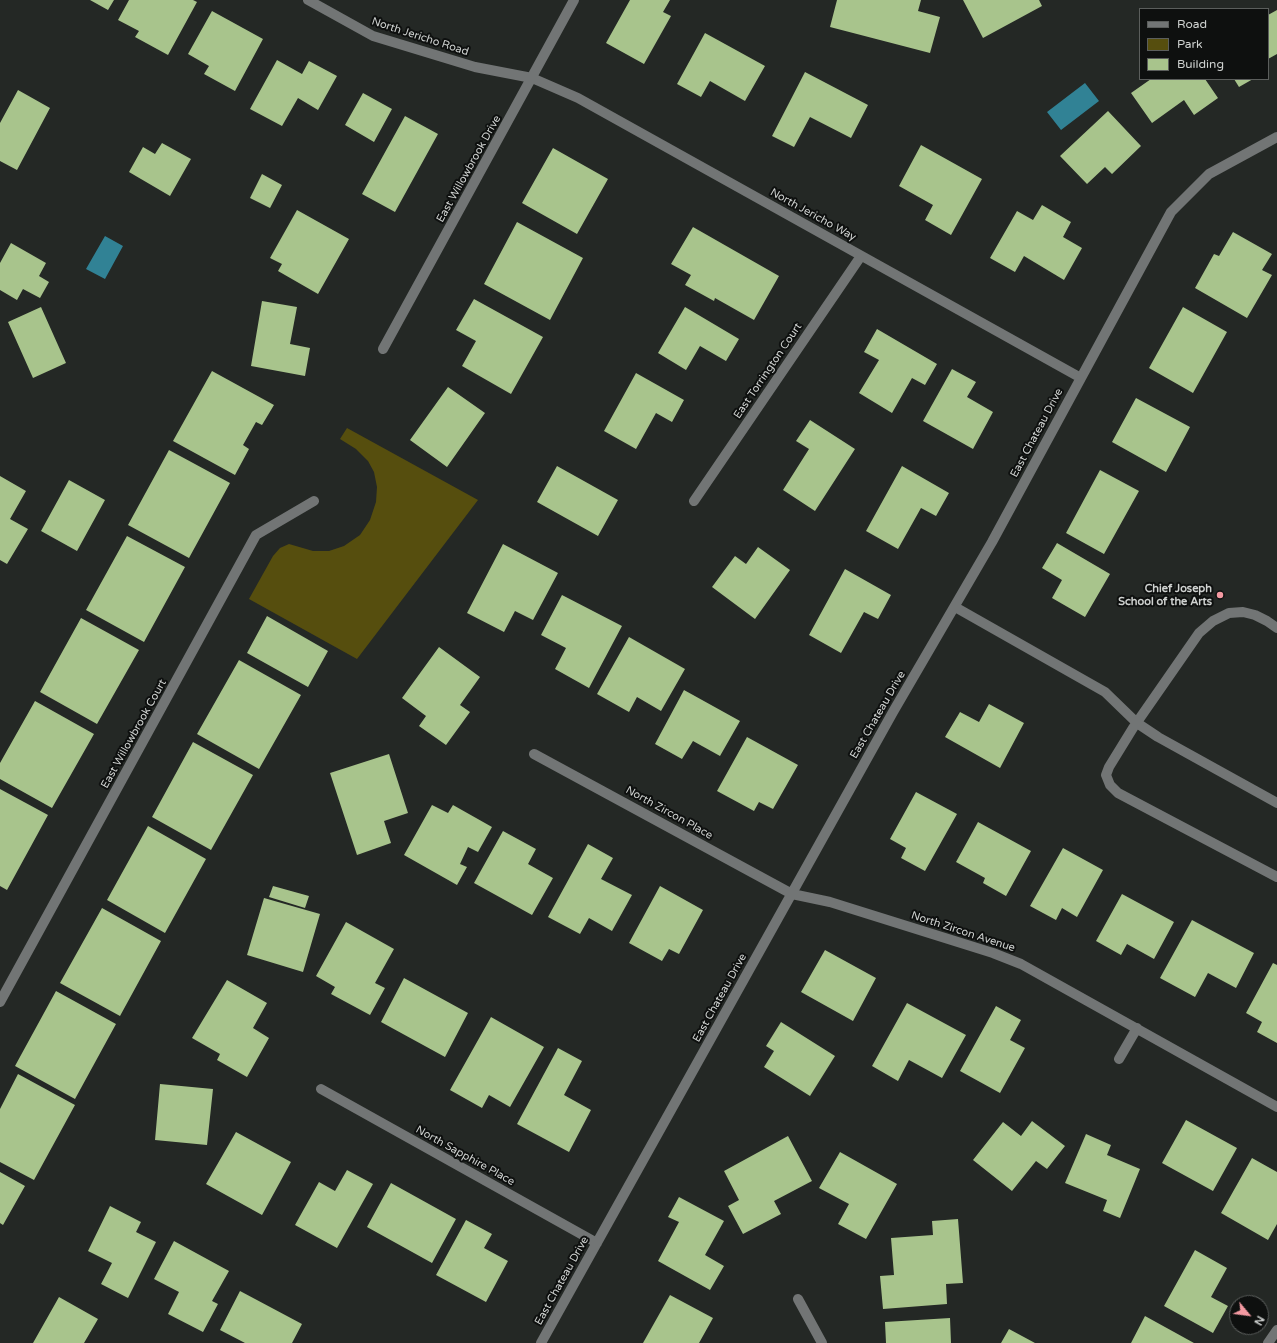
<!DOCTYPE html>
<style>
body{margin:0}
#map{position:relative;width:1277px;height:1343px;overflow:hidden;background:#242825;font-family:"Varela Round",sans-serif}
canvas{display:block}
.legend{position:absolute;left:1139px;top:8px;width:130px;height:72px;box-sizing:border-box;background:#0e100f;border:1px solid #5b5e5c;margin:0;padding:5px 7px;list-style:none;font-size:12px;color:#cfd2d0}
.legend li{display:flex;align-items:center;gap:8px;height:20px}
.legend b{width:20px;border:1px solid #5b5e5c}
.north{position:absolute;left:1229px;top:1295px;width:40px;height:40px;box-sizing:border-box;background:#0e100f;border:1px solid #5b5e5c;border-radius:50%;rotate:119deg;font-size:11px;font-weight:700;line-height:16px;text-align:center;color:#cfd2d0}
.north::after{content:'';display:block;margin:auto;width:14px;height:18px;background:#f49aa2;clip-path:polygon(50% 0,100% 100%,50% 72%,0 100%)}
</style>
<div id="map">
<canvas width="1277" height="1343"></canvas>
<ul class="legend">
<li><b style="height:5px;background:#727575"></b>Road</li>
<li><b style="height:11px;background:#564e0e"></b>Park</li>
<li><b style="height:11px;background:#a8c48c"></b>Building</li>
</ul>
<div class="north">N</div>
</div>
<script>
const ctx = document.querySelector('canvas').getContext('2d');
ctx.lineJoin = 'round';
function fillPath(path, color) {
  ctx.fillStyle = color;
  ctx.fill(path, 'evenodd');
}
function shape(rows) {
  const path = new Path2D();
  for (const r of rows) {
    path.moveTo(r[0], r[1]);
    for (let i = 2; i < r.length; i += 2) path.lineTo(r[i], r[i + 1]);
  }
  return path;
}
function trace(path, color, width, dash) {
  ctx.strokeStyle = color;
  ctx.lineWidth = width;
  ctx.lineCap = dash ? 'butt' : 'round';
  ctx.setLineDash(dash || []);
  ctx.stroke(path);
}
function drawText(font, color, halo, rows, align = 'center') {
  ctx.font = font + ' "Varela Round",sans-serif';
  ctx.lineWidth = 4;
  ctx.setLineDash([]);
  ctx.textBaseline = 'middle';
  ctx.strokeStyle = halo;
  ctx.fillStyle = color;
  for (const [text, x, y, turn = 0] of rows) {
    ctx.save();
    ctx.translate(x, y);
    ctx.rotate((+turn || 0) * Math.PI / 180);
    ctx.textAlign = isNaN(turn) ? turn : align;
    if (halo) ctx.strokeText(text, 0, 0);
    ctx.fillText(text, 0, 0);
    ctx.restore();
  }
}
const green = shape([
 [347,428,478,500,357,659,249,599,273,556,280,548,289,544,313,551,329,551,344,546,360,535,370,520,376,502,377,487,374,472,368,461,356,449,340,439]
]);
const water = shape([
 [1085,83,1099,101,1061,130,1047,112],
 [105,236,123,246,105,279,86,269]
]);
const building = shape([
 [90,0,114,0,108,10],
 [129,0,193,0,197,2,168,55,135,37,139,31,118,20],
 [630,0,670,0,663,12,671,16,644,64,606,43],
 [837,0,921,0,918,11,940,17,930,53,830,27],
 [963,0,1039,0,1042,6,983,38],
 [1277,10,1277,54,1268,59,1268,15],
 [212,11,263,39,235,91,204,74,209,66,188,54],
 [705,33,765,66,745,101,710,81,701,97,677,84],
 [277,60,302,74,309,61,337,76,318,110,298,98,282,126,250,109],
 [805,72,868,105,851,138,810,117,794,147,772,136],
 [1151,79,1205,79,1218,98,1194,115,1184,100,1152,123,1131,93],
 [1234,79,1253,79,1239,87],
 [18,90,50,108,17,170,0,161,0,123],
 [363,93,392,109,374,142,345,125],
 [1108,111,1141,146,1112,174,1105,167,1087,184,1060,156],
 [405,116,438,134,395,212,362,194],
 [162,143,191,159,170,196,129,172,143,147,155,154],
 [921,145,982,179,951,235,925,220,933,205,899,186],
 [553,148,608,179,577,234,522,203],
 [262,174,282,185,270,208,250,198],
 [1042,205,1071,222,1063,237,1082,248,1064,280,1024,256,1015,272,990,258,1017,211,1033,220],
 [297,210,349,239,318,294,278,271,282,264,270,258],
 [517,222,583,258,550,320,484,284],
 [693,227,779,276,754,320,715,298,714,301,685,285,691,275,671,264],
 [1233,232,1272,254,1262,270,1272,275,1247,318,1195,288,1214,254,1219,256],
 [11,243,46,263,39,276,49,282,40,298,23,289,17,300,0,290,0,263],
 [474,299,543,337,511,394,462,366,476,341,456,330],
 [262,301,297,307,290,344,310,348,305,376,251,366],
 [41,307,66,363,33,378,8,322],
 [685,307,739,339,726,361,700,346,686,370,658,353],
 [1183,307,1227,332,1193,393,1149,368],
 [877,329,937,364,925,385,912,378,892,413,859,393,879,360,864,352],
 [952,369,976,382,967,397,993,412,973,449,923,421],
 [212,371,274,405,262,425,256,422,243,445,249,449,235,475,173,441],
 [636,373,684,400,672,422,656,413,636,449,604,431],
 [448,387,485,413,447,467,410,440],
 [1136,398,1190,427,1166,472,1112,442],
 [810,420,855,449,815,511,783,490,809,449,796,441],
 [169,450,230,483,189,558,128,525],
 [557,466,618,500,598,536,537,502],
 [902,466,949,493,936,516,921,508,898,549,866,531],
 [1100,470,1139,491,1104,554,1066,533],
 [0,476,26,491,10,519,28,529,7,564,0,560],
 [69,480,105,500,77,551,41,531],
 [127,536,185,567,144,642,86,610],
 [1057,543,1110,574,1085,617,1052,598,1062,580,1042,568],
 [503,544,558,573,533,620,515,611,504,632,467,613],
 [758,547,790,570,755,619,712,587,735,556,746,564],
 [845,569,891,595,878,619,864,612,841,653,809,635],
 [562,595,622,626,589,688,555,669,566,648,541,635],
 [267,616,328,651,308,687,247,653],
 [81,618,139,650,97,724,40,692],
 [629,637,685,669,661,711,637,697,629,712,597,694],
 [439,647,480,677,460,705,470,712,446,745,419,726,426,716,402,698],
 [239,660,301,695,259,769,197,734],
 [684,690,740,721,720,756,693,741,682,759,655,744],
 [35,701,94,734,52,808,0,779,0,763],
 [989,704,1024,723,1000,768,945,737,960,712,979,722],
 [747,737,798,765,773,809,759,802,754,811,717,791],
 [193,742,253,775,211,850,152,817],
 [389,754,408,813,384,821,391,843,357,855,330,773],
 [0,789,48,815,7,890,0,886],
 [916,792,957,814,925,871,901,858,906,848,890,839],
 [432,805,448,813,453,805,492,827,478,852,468,847,460,864,467,867,457,885,404,855],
 [978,822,1031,851,1006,896,983,883,985,878,956,862],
 [148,826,206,859,165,933,107,900],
 [503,831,536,849,528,864,553,878,532,915,474,883],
 [588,844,613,858,601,879,632,895,612,931,589,918,580,934,548,917],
 [1063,848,1103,870,1077,917,1062,908,1056,920,1030,906],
 [273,886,309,896,305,908,269,897],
 [660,886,703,910,679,954,669,949,662,961,629,943],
 [1122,894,1174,922,1154,959,1127,944,1121,955,1096,941],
 [264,898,320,914,303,972,247,955],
 [102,908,161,941,120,1016,60,983],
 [1192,920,1254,953,1236,988,1208,973,1195,997,1160,978],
 [346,922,394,949,375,983,385,988,370,1015,331,994,335,987,316,976],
 [825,950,876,978,853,1021,801,992],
 [1273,963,1277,965,1277,1043,1257,1032,1262,1022,1246,1013],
 [404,978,468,1013,445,1057,381,1022],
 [227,980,267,1003,253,1028,269,1038,247,1077,217,1060,220,1054,192,1038],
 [56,991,116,1024,75,1099,15,1066],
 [907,1003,966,1035,942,1078,909,1060,898,1081,872,1066],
 [996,1006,1021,1020,1010,1040,1025,1048,1000,1093,960,1071],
 [491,1017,544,1047,510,1107,489,1095,482,1108,450,1090],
 [781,1022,835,1056,810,1096,764,1067,774,1051,766,1046],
 [558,1048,582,1061,564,1095,591,1110,569,1152,517,1124],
 [18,1074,75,1105,34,1180,0,1162,0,1109],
 [160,1084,213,1089,207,1145,155,1140],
 [1186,1120,1237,1148,1213,1191,1162,1163],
 [1032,1121,1065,1146,1047,1169,1036,1161,1012,1191,973,1160,1003,1122,1021,1136],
 [236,1132,291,1162,262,1215,206,1184],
 [1086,1134,1111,1145,1107,1155,1140,1169,1120,1218,1103,1211,1107,1200,1065,1183],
 [788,1136,812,1181,774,1201,781,1214,743,1234,728,1206,739,1200,724,1171],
 [840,1152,897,1184,866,1239,838,1224,849,1204,819,1188],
 [1252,1158,1277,1172,1277,1224,1268,1240,1221,1213],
 [347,1170,373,1184,337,1248,295,1225,319,1182,335,1191],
 [0,1172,25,1186,3,1225,0,1223],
 [391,1183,456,1219,432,1263,367,1227],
 [679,1197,724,1221,705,1255,724,1266,710,1290,658,1261,679,1222,668,1217],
 [110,1206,141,1222,136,1232,156,1242,128,1298,101,1284,112,1263,88,1251],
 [958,1219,963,1283,946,1284,947,1304,883,1309,880,1276,894,1275,891,1238,933,1235,932,1221],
 [466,1220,492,1234,484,1248,508,1261,486,1302,436,1275],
 [174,1241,229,1271,212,1301,218,1304,203,1332,168,1314,179,1292,154,1279],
 [1195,1250,1227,1268,1211,1297,1228,1306,1213,1333,1164,1306],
 [240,1291,302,1324,292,1343,245,1343,220,1330],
 [670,1295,713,1318,699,1343,643,1343],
 [59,1297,98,1319,84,1343,33,1343],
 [1145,1316,1194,1343,1131,1343],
 [950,1318,951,1343,886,1343,885,1322],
 [1009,1329,1035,1343,1001,1343]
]);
const minor = shape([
 [308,0,373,36,475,67,532,78,578,98,1081,378],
 [383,349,574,0],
 [694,501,861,256],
 [955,607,1105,692,1137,723,1158,737,1277,803],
 [1277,628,1267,621,1255,615,1243,612,1229,613,1213,621,1199,633,1133,728,1109,767,1106,775,1110,785,1118,793,1277,877],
 [534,754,792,894,830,902,993,953,1021,964,1277,1107],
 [0,1002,256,535,314,501],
 [1119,1059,1137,1028],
 [321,1089,597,1243],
 [798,1299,822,1343],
 [541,1343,893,712,992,542,1171,212,1209,174,1277,137],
 [1268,1343,1277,1330]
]);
const markers = [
 [1220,595,4,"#f49aa2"]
];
const streetNames = [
 ["North Jericho Road",420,37,18],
 ["East Willowbrook Drive",469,169,-61],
 ["North Jericho Way",813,215,29],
 ["East Torrington Court",768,371,-56],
 ["East Chateau Drive",1037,433,-62],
 ["East Chateau Drive",878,715,-60],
 ["East Willowbrook Court",134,734,-61],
 ["North Zircon Place",669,813,29],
 ["North Zircon Avenue",963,932,18],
 ["East Chateau Drive",720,998,-61],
 ["North Sapphire Place",465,1156,29],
 ["East Chateau Drive",562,1281,-61]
];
const poiNames = [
 ["Chief Joseph",1212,589],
 ["School of the Arts",1212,602]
];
fillPath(green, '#564e0e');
fillPath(water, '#318295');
fillPath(building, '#a8c48c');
trace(minor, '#727575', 10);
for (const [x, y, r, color] of markers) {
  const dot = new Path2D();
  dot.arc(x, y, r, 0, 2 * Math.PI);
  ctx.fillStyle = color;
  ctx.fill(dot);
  trace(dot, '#0e100f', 1.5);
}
drawText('11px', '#cfd2d0', '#0e100f', streetNames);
drawText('bold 11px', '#cfd2d0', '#0e100f', poiNames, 'right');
</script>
